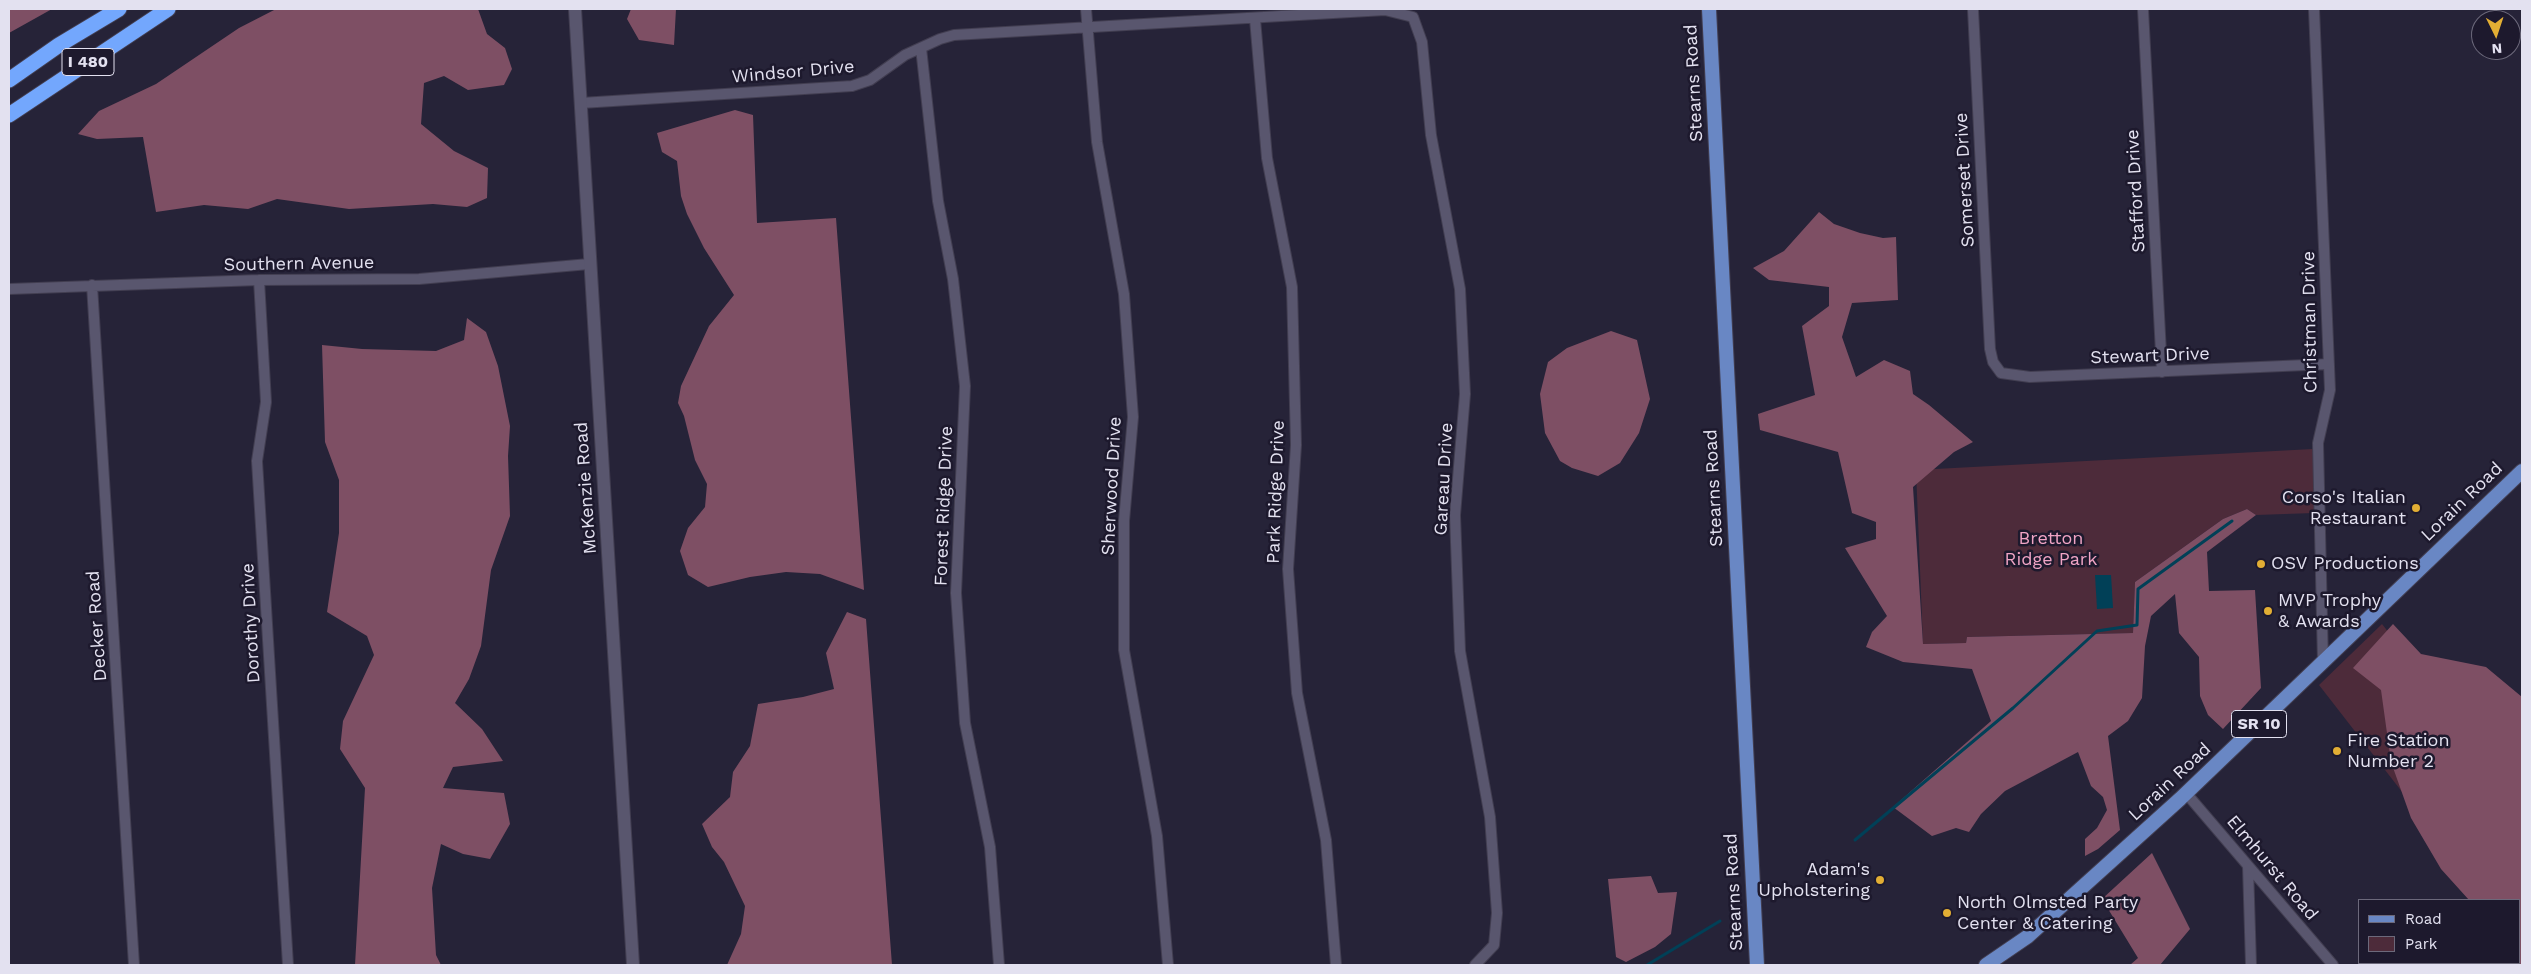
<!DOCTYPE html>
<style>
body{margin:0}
#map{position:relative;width:2531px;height:974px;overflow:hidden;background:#262338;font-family:"Work Sans",sans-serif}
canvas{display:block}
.frame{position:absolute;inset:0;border:10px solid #e3e1f0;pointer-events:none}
.legend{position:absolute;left:2358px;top:899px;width:162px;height:65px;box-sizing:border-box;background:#1d192d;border:1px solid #6c697b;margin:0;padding:6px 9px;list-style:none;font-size:15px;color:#e3e1f0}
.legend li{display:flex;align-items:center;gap:10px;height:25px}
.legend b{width:25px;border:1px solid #6c697b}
.north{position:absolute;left:2471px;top:10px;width:50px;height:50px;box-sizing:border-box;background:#1d192d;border:1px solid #6c697b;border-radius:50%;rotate:176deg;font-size:14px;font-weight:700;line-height:20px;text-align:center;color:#e3e1f0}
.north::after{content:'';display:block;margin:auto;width:18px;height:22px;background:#e2ae34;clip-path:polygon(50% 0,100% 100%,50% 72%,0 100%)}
</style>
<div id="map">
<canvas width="2531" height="974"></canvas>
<div class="frame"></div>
<ul class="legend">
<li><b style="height:6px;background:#6987c4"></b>Road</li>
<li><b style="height:14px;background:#4d2b3a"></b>Park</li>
</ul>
<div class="north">N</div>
</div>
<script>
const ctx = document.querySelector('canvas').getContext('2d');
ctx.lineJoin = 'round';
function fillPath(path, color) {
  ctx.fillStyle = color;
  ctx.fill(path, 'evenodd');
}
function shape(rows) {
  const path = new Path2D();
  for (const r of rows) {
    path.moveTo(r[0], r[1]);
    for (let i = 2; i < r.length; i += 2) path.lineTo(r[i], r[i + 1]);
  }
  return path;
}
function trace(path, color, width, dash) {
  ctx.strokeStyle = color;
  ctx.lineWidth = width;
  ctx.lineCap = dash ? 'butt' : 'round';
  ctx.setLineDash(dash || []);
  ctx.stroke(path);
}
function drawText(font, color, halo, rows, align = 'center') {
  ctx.font = font + ' "Work Sans",sans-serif';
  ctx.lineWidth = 5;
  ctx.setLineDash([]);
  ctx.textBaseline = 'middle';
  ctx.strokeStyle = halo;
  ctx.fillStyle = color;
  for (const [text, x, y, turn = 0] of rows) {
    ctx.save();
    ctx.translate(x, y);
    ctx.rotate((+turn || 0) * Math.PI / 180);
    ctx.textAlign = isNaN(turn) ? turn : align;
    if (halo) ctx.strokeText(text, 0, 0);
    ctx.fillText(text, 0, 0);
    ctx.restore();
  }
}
const green = shape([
 [2313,449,2314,513,2256,515,2247,509,2223,519,2135,582,2133,633,1967,637,1966,643,1923,644,1916,470],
 [2382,624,2477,745,2522,717,2520,900,2486,900,2319,685]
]);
const forest = shape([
 [9,9,52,9,9,33],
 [276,9,478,9,487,34,505,48,512,69,504,85,468,90,444,76,424,83,421,124,454,151,488,168,487,198,467,207,433,204,349,209,277,199,248,209,204,205,156,212,143,137,97,139,78,134,99,111,156,84,239,28],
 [631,9,676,9,674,45,639,40,627,19],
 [735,110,753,115,757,223,836,218,864,590,820,574,786,572,750,577,708,587,688,575,680,551,688,528,705,507,707,484,695,460,684,416,678,403,681,386,709,326,734,295,704,248,687,214,681,196,677,161,662,152,657,133],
 [1819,212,1834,224,1860,233,1883,238,1896,237,1898,300,1852,303,1842,337,1856,377,1884,360,1910,371,1913,394,1929,405,1973,442,1954,452,1913,487,1923,644,1966,643,1967,637,2133,633,2135,582,2223,519,2247,509,2256,515,2207,552,2209,591,2255,590,2261,688,2223,729,2208,715,2200,696,2199,657,2179,633,2175,594,2151,616,2145,646,2142,698,2128,721,2108,736,2120,830,2098,849,2085,856,2085,839,2097,828,2107,810,2103,797,2091,786,2078,752,2005,791,1981,814,1969,832,1956,828,1932,836,1893,807,1991,721,1972,669,1903,662,1866,647,1872,632,1887,616,1845,548,1876,539,1876,522,1852,513,1838,452,1760,430,1758,414,1815,395,1802,326,1829,306,1829,287,1769,280,1753,268,1784,251],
 [467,318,486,332,498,366,510,426,508,456,510,516,491,570,481,646,469,679,455,703,482,729,503,761,453,767,443,788,504,793,510,824,490,859,463,854,441,844,432,888,436,955,441,965,355,965,365,788,340,749,343,721,374,655,367,636,327,612,339,533,339,480,325,442,322,345,362,349,436,351,464,340],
 [1611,331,1637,340,1650,399,1639,433,1620,463,1598,476,1572,468,1560,461,1545,433,1540,394,1548,362,1567,348],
 [847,612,866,619,892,965,727,965,741,934,745,906,724,862,712,847,702,824,730,797,733,772,750,746,758,704,803,697,834,689,826,653],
 [2393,624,2421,654,2486,667,2522,697,2522,965,2456,965,2459,963,2520,963,2520,900,2469,900,2441,869,2411,818,2391,762,2381,690,2353,668],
 [2152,853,2190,929,2160,965,2130,965,2138,958,2102,899],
 [1651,876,1658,893,1677,892,1671,934,1655,947,1626,962,1616,957,1608,879]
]);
const water = shape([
 [2095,575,2111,575,2113,608,2097,609]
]);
const stream = shape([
 [1855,840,2013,708,2097,631,2137,625,2138,589,2232,521],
 [1647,965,1720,921]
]);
const minor = shape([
 [1086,9,1097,142,1124,294,1133,417,1124,521,1124,650,1157,836,1168,965],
 [1973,9,1990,349,1993,362,2001,373,2030,377,2329,364],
 [2143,9,2162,372],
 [2314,9,2330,390,2318,443,2323,663],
 [1255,19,1267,158,1292,287,1296,445,1288,569,1297,693,1326,840,1336,965],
 [921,48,938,201,953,279,965,386,956,593,965,723,990,847,999,965],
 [581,103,852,86,870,80,905,55,940,39,954,35,1385,10,1413,17,1422,42,1431,135,1460,289,1465,394,1455,515,1460,651,1490,817,1497,913,1494,945,1475,965],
 [259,280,266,402,257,461,288,965],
 [92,285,134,965],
 [9,289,259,280,419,279,589,264],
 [2186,793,2333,965],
 [2248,866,2251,965]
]);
const tertiary = shape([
 [575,9,633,965]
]);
const primary = shape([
 [1709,9,1757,965],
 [1986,965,2027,937,2180,799,2522,471]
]);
const motorway = shape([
 [9,80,59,45,119,9],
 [9,115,168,9]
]);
const markers = [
 [2416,508,5,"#e2ae34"],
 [2261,564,5,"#e2ae34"],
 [2268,611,5,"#e2ae34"],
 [2337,751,5,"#e2ae34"],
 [1880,880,5,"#e2ae34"],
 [1947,913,5,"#e2ae34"]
];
const shields = [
 [88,62,52],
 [2259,724,55]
];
const shieldNames = [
 ["I 480",88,62],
 ["SR 10",2259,724]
];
const streetNames = [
 ["Windsor Drive",793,72,-5],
 ["Stearns Road",1694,83,-93],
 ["Somerset Drive",1965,180,-93],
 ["Stafford Drive",2136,191,-93],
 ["Southern Avenue",299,264,-1],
 ["Christman Drive",2310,322,-91],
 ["Stewart Drive",2150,356,-2],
 ["Gareau Drive",1444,479,-87],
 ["Sherwood Drive",1112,486,-87],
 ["McKenzie Road",586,488,-94],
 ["Stearns Road",1714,488,-93],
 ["Park Ridge Drive",1276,492,-88],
 ["Lorain Road",2462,502,-44],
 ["Forest Ridge Drive",944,506,-88],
 ["Dorothy Drive",251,623,-93],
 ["Decker Road",97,626,-94],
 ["Lorain Road",2170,782,-43],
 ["Elmhurst Road",2272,868,50],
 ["Stearns Road",1734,892,-93]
];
const poiNames = [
 ["Corso's Italian",2406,498,"right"],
 ["Restaurant",2406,519,"right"],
 ["OSV Productions",2271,564],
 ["MVP Trophy",2278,601],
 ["& Awards",2278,622],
 ["Fire Station",2347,741],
 ["Number 2",2347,762],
 ["Adam's",1870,870,"right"],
 ["Upholstering",1870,891,"right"],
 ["North Olmsted Party",1957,903],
 ["Center & Catering",1957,924]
];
const parkNames = [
 ["Bretton",2051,539],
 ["Ridge Park",2051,560]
];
fillPath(green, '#4d2b3a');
fillPath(forest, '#7e4f64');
fillPath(water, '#014057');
trace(stream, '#014057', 3);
trace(minor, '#423e51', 12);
trace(tertiary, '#423e51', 14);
trace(primary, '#423e51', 16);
trace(motorway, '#423e51', 17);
trace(minor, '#59566e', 10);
trace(tertiary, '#59566e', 12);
trace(primary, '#6987c4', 14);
trace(motorway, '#73a7fd', 15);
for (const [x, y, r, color] of markers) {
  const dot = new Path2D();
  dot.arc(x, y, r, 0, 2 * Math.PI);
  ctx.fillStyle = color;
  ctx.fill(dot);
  trace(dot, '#1d192d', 2);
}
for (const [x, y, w] of shields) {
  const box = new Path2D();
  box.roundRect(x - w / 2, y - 13.5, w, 27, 4);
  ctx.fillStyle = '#1d192d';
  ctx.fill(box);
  trace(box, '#e3e1f0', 1);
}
drawText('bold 16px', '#e3e1f0', null, shieldNames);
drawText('18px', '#e3e1f0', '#1d192d', streetNames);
drawText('18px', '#e3e1f0', '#1d192d', poiNames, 'left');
drawText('18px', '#f0a4c5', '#1d192d', parkNames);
</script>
